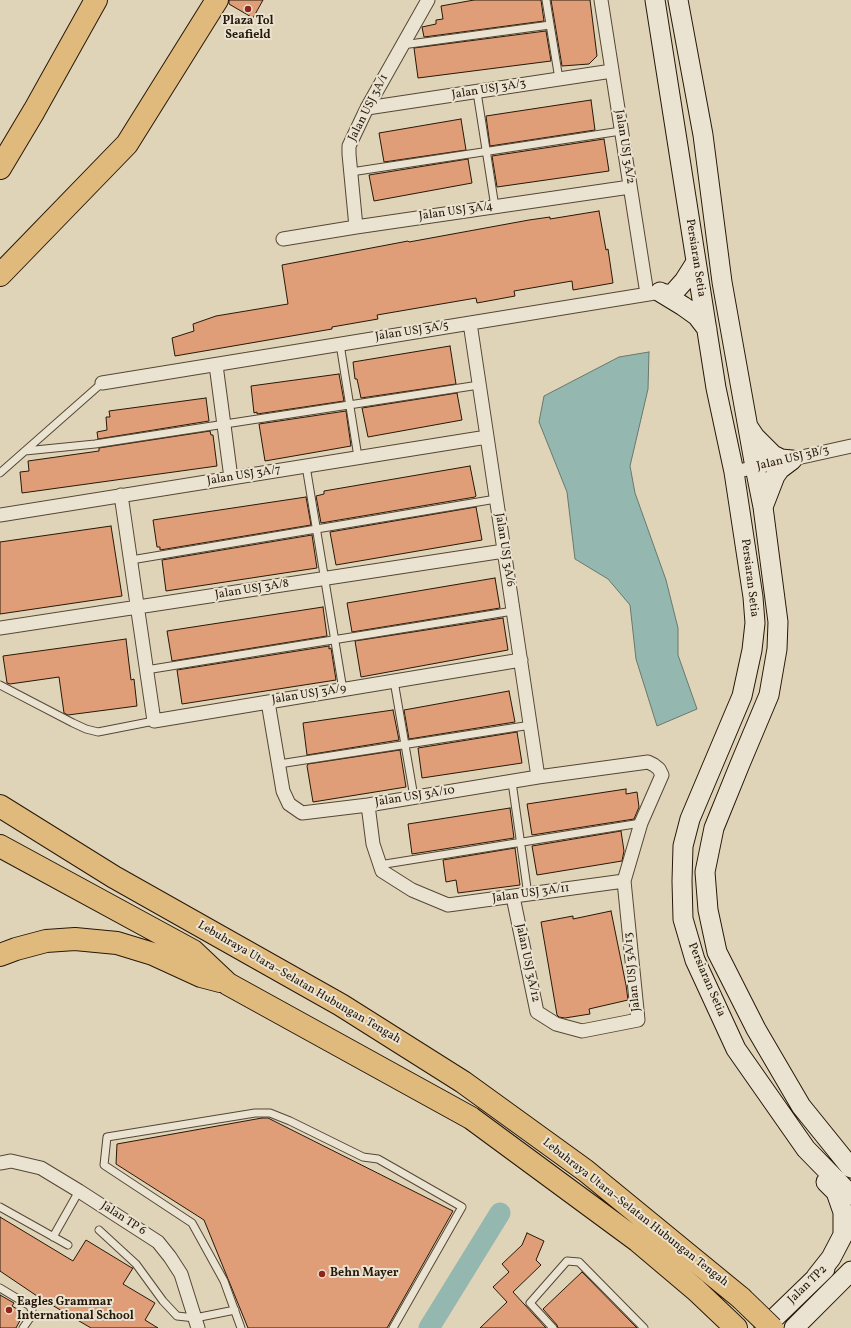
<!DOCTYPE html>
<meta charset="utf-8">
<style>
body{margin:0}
canvas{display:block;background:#e0d4b8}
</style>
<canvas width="851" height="1328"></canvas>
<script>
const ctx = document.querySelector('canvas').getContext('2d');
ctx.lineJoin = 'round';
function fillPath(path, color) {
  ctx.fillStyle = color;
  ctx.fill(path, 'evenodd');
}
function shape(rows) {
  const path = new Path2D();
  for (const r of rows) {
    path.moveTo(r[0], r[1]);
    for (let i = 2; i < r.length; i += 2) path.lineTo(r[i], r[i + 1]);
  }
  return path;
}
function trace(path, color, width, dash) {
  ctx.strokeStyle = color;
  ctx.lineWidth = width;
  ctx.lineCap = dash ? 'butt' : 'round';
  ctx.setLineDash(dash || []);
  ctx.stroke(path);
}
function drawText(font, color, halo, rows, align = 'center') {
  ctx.font = font + ' Vollkorn,serif';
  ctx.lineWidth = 4;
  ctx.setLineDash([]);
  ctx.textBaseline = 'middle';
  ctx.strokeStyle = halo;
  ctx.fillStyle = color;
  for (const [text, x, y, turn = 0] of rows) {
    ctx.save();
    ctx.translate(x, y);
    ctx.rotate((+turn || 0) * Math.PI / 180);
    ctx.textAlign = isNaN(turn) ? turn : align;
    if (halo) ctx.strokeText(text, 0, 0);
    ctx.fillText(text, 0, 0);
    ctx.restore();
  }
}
const water = shape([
 [649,352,648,389,630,466,635,493,666,580,678,628,678,655,697,709,657,726,636,659,630,605,608,579,575,559,567,492,539,422,544,396,619,357,649,352]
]);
const river = shape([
 [429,1328,500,1213]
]);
const building = shape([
 [229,0,263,0,253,18,229,4,229,0],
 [474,0,541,0,544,21,424,37,422,27,436,24,436,20,443,19,441,6,474,0],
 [551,0,590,0,597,56,589,64,562,66,551,0],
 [546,31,551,61,418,78,414,48,546,31],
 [591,100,595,130,490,146,486,116,591,100],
 [461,119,466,150,384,162,379,133,461,119],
 [604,139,609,171,497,187,492,156,604,139],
 [468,159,472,183,374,201,369,175,468,159],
 [599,211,606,250,608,249,613,283,573,290,572,281,514,291,515,296,477,303,476,298,377,315,378,319,332,327,332,329,175,356,172,338,194,331,193,324,216,316,288,304,282,265,408,241,409,242,529,220,550,217,550,219,599,211],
 [450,346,456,384,361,398,357,379,355,379,353,362,450,346],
 [339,374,344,401,257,414,257,412,254,413,251,386,339,374],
 [457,393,462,420,368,437,362,408,457,393],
 [206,398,209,421,98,439,97,432,107,430,106,417,110,417,109,411,206,398],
 [346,411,351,446,265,461,259,424,346,411],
 [210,431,211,435,213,435,217,466,22,493,20,472,29,471,28,461,99,451,99,448,210,431],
 [470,466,476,496,475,497,321,523,316,496,324,494,324,491,470,466],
 [306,497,311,525,160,550,160,547,157,547,153,520,306,497],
 [476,507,482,540,336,565,330,532,476,507],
 [111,526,122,596,0,614,0,542,111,526],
 [312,535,317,568,166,591,162,560,312,535],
 [495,578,500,608,352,632,347,603,495,578],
 [323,607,327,636,172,661,167,631,323,607],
 [503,618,508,650,361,677,355,641,503,618],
 [126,639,131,680,134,679,137,706,68,715,64,713,59,677,10,684,7,683,3,656,126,639],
 [329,646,329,649,331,648,336,680,182,704,177,670,329,646],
 [509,691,515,722,409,739,404,710,509,691],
 [393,710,399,740,307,755,303,723,393,710],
 [517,732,522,763,422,778,418,748,517,732],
 [400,750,406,787,313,802,307,766,308,764,400,750],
 [626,789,626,794,637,792,639,807,634,819,532,835,527,804,626,789],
 [510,808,514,838,412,854,408,824,510,808],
 [621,831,624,851,622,861,537,875,532,846,621,831],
 [515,848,520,885,458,893,456,880,446,882,443,860,515,848],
 [611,911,626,985,628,1000,589,1009,590,1014,565,1018,559,1017,557,1015,541,922,573,916,573,919,611,911],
 [262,1118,268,1118,453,1211,387,1328,248,1328,204,1220,116,1164,117,1144,262,1118],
 [0,1217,73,1261,86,1240,132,1268,133,1268,123,1284,155,1303,145,1320,158,1328,91,1328,40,1298,0,1271,0,1217],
 [527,1233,544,1241,536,1260,541,1265,513,1292,546,1328,480,1328,507,1302,493,1287,509,1272,502,1264,522,1245,527,1233],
 [582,1272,637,1328,558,1328,557,1325,543,1309,582,1272],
 [0,1295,14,1303,12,1306,24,1313,16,1328,0,1328,0,1295]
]);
const lane = shape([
 [546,0,559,79],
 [402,45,550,25],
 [477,92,495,207],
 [351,172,621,131],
 [340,344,358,457],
 [25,451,95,444,479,385],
 [306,466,343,690],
 [0,473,102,383],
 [131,560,496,499],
 [146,670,513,611],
 [394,681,414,797],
 [0,685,73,723,86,729,98,732,154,721],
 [279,764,531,725],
 [512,782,528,895],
 [379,865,641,823],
 [0,1207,68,1245],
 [99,1230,136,1264,163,1301,177,1316,195,1318,235,1310],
 [53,1237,79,1191],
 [0,1288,30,1306,32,1311,32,1315,23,1328],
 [241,1328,224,1281,192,1223,104,1165,107,1137,255,1113,270,1113,290,1121,363,1157,378,1159,462,1207,393,1328],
 [553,1328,530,1303,567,1261,579,1262,644,1328]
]);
const street = shape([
 [601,0,647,294],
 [367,108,612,71],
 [356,227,349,154,349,146,367,108,428,0],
 [283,239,356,227,630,187],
 [470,323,538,777],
 [216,365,231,478],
 [102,383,667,291],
 [734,472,851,446],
 [121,495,154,721,521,660],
 [0,515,487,437],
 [0,628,504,551],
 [268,702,283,791,289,804,302,813,368,805,538,777,648,762,654,765,659,769,662,775,641,823,624,881,638,1020,582,1031,556,1024,537,1012,513,897],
 [368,805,373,844,382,871,412,890,448,905,624,881],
 [0,1163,11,1161,41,1168,79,1191,158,1242,170,1257,181,1274,198,1328]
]);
const secondary = shape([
 [655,0,716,388,734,472,753,597,755,623,752,650,742,696,690,819,683,846,682,881,683,919,695,960,736,1049,806,1149,851,1195],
 [678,0,703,135,722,282,755,467,763,507,778,622,777,649,769,695,740,764,714,828,705,872,708,910,717,952,756,1029,801,1106,851,1168],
 [676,290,684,281,696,262],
 [660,292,683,306,697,316,707,329],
 [749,428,755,437,773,455,781,459,792,460],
 [763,507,775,476,780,469,792,460],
 [816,1277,831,1258,843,1235,843,1212,836,1192,826,1182],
 [764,1328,825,1269],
 [794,1328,851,1271]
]);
const highway = shape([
 [0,168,34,111,96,0],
 [0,275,127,144,217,0],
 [0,806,114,877,341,1005,463,1082,586,1171,741,1298],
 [0,846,193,951,228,984,471,1118,638,1241,696,1290,736,1328],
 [0,955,16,949,46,941,75,939,117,943,153,954,201,976,220,981]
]);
const highwayBridge = shape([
 [741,1298,772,1328]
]);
const markers = [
 [248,9,4,"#8f2418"],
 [322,1274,4,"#8f2418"],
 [9,1310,4,"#8f2418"]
];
const poiNames = [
 ["Plaza Tol",248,22,"center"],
 ["Seafield",248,36,"center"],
 ["Behn Mayer",330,1274],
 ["Eagles Grammar",17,1303],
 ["International School",17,1317]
];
const streetNames = [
 ["Jalan USJ 3A/3",489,90,-9],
 ["Jalan USJ 3A/1",369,108,-63],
 ["Jalan USJ 3A/2",624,147,81],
 ["Jalan USJ 3A/4",456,212,-8],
 ["Persiaran Setia",695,258,81],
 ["Jalan USJ 3A/5",412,332,-9],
 ["Jalan USJ 3B/3",793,459,-13],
 ["Jalan USJ 3A/7",244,476,-9],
 ["Jalan USJ 3A/6",504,550,81],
 ["Persiaran Setia",749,578,83],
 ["Jalan USJ 3A/8",252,590,-9],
 ["Jalan USJ 3A/9",309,695,-9],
 ["Jalan USJ 3A/10",415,797,-9],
 ["Jalan USJ 3A/11",531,894,-8],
 ["Jalan USJ 3A/12",527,963,78],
 ["Jalan USJ 3A/13",633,972,-96],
 ["Persiaran Setia",706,980,67],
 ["Lebuhraya Utara–Selatan Hubungan Tengah",299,983,30],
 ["Lebuhraya Utara–Selatan Hubungan Tengah",635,1213,38],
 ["Jalan TP 6",123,1219,33],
 ["Jalan TP2",808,1285,-44]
];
fillPath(water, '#94b8b0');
trace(water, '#68786d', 1);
trace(river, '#94b8b0', 21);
fillPath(building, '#df9e78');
trace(building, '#271809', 1);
trace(lane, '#554735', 9);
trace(street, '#554735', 15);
trace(secondary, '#271809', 21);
trace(highway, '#271809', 24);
trace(lane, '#ebe3d1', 7);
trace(street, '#ebe3d1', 13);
trace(secondary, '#ebe3d1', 19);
trace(highway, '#e0ba7c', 22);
trace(highwayBridge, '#271809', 24, []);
trace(highwayBridge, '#e0ba7c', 22);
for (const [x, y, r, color] of markers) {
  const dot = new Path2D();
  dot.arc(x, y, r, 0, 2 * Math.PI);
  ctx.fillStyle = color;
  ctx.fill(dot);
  trace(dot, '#ebe3d1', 1.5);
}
drawText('bold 12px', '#271809', '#ebe3d1', poiNames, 'left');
drawText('12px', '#271809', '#ebe3d1', streetNames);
</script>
